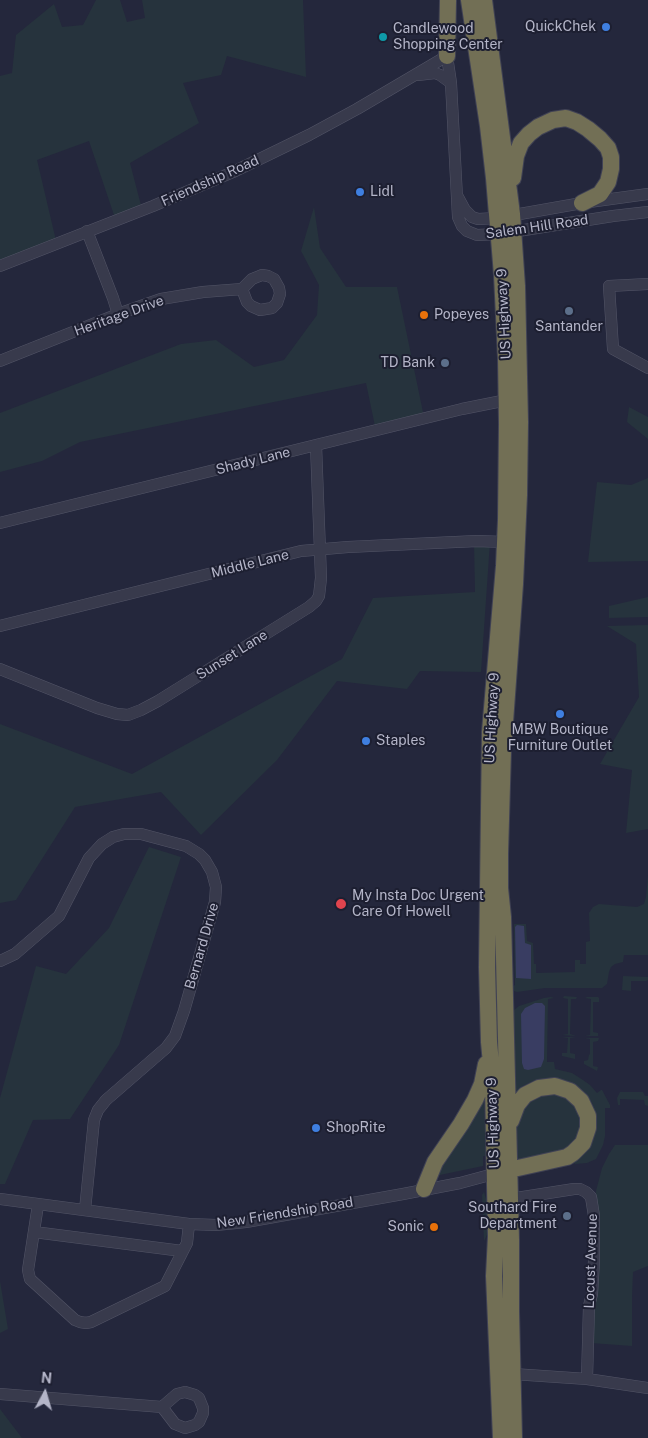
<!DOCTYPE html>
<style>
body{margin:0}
#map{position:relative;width:648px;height:1438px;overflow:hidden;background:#24273c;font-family:"Public Sans",sans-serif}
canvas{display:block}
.north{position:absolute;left:20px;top:1368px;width:50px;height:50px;-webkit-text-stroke:4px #1d1f31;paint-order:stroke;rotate:6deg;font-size:14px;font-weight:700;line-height:20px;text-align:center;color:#b4b5c8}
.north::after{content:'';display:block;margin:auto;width:18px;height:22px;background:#b4b5c8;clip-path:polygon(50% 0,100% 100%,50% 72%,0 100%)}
</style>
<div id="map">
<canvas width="648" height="1438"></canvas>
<div class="north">N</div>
</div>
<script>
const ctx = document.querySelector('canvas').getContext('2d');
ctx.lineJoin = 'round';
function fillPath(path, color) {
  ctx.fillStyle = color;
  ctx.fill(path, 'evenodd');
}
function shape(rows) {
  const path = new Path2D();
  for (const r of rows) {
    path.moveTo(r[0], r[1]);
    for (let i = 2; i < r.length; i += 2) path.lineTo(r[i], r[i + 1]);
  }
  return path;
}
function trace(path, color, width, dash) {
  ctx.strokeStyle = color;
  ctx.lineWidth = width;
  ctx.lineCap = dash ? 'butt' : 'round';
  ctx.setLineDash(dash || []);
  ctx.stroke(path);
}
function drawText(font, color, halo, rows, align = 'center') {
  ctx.font = font + ' "Public Sans",sans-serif';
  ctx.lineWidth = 4;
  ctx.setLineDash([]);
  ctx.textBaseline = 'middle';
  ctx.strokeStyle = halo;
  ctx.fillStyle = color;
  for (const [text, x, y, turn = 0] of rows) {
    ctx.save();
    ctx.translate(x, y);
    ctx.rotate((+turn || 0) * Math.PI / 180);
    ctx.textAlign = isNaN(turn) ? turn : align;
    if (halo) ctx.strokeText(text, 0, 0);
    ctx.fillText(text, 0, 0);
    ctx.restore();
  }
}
const green = shape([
 [96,0,120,0,127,22,145,18,142,0,303,0,306,77,227,56,221,75,183,83,199,123,130,163,143,213,116,221,89,141,37,160,57,245,0,267,0,76,12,73,16,35,54,4,62,27,83,25],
 [314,207,320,248,346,287,397,287,424,417,376,431,366,383,80,442,42,461,0,472,0,413,181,344,216,340,254,367,284,360,317,315,319,285,301,251],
 [629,407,648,417,648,439,627,422],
 [648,478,648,561,588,562,597,482,631,485],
 [474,542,490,542,481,672,420,671,407,689,337,681,277,760,201,835,161,792,75,807,16,900,0,903,0,724,132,774,342,659,373,598,475,592],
 [648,597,648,617,609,618,609,606],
 [648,625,648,829,626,833,632,770,600,764,639,697,636,644,607,626],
 [149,847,181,857,119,1045,70,1119,33,1120,5,1184,0,1184,0,1098,36,966,66,974,109,928],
 [648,875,648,955,624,955,623,962,615,964,611,967,609,972,607,984,602,988,545,988,517,992,514,991,513,986,515,985,514,924,526,924,527,941,533,943,534,964,536,964,536,973,575,972,575,960,580,960,580,964,586,964,586,942,590,941,589,913,593,907,599,904,637,907,644,904,646,897],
 [623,976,648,977,648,980,646,981,631,981,631,991,622,990],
 [564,996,577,997,576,999,571,999,570,1034,576,1036,562,1035,568,1034,568,999,563,998],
 [551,997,554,998,548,999,547,1062,554,1062,555,1069,572,1073,583,1080,590,1085,597,1093,601,1090,602,1090,610,1105,610,1108,605,1108,605,1136,603,1145,596,1159,587,1163,575,1164,573,1162,595,1112,592,1103,585,1093,570,1082,563,1080,550,1078,534,1081,523,1086,517,1093,515,1091,513,1011,519,1006,544,998],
 [587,997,598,997,599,998,599,1002,593,1002,593,1032,598,1033,598,1036,585,1036,590,1035,591,999,585,998],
 [562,1037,576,1037,570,1038,570,1053,575,1054,575,1059,562,1056,562,1053,567,1053,568,1038],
 [585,1038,599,1038,598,1041,593,1042,593,1066,598,1067,597,1071,584,1064,584,1061,588,1060,589,1055,590,1054,590,1039],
 [620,1092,643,1092,645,1096,648,1096,648,1106,645,1105,644,1100,620,1099,620,1105,618,1105,617,1098],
 [566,1093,585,1119,572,1149,517,1160,517,1120,530,1097],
 [484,1099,486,1156,483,1156,483,1166,435,1176],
 [615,1145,648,1145,648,1266,633,1272,632,1297,632,1346,591,1343,598,1240,596,1191,602,1168,609,1154],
 [484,1192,487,1202,488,1233,484,1241,482,1195],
 [0,1281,8,1329,0,1333],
 [0,1409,22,1438,0,1438]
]);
const water = shape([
 [517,925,524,926,525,943,531,945,531,979,516,978,515,927],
 [535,1003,542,1003,545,1006,544,1059,541,1067,528,1070,524,1069,522,1063,521,1014,525,1008]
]);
const minor = shape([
 [418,75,435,73,440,75,451,83],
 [458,197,465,210,472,217,478,219,497,218,582,203,648,194],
 [87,231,113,298,118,314],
 [0,266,153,206,233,172,309,135,357,109,447,56,451,83,458,217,462,226,467,231,477,235,499,234,613,216,648,212],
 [262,275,268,276,274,279,279,288,280,294,277,303,272,308,260,310,251,306,247,302,242,289,252,279,262,275],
 [648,284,609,286,613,349,648,368],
 [0,361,118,314,161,299,203,292,242,289],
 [0,523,462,409,507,400],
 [0,626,301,551,348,547,477,541,505,542],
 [0,669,97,708,117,714,128,715,141,710,158,701,309,607,316,601,319,596,321,578,316,445],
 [0,961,15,954,59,916,89,858,102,844,113,837,124,834,141,834,186,846,199,854,205,860,212,872,216,887,215,902,184,1011,175,1036,166,1048,106,1100,98,1110,94,1120,85,1210],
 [0,1199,189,1224,216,1225,246,1222,403,1194,460,1183,501,1172],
 [510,1199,574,1189,580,1189,586,1192,591,1197,594,1216,594,1261,592,1294,589,1306,587,1379],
 [38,1205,28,1270,30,1279,75,1320,80,1322,86,1323,91,1322,165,1286,187,1243,189,1224],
 [34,1232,182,1251],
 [513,1374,587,1379,648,1388],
 [185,1392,195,1395,199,1398,203,1408,203,1413,199,1422,195,1425,185,1428,175,1424,162,1407,177,1394,185,1392],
 [0,1394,162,1407]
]);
const highway = shape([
 [469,0,488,126,494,178,502,275,506,358,507,424,506,520,504,566,490,732,487,967,489,1042,493,1085,496,1236,494,1276,501,1438],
 [484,0,512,214,517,286,520,422,519,495,515,584,503,750,500,854,500,888,503,917,511,1240,511,1311,514,1438],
 [447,56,448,0],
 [513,178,516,156,521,143,529,134,538,127,553,120,566,118,577,122,588,129,600,139,608,148,611,157,611,169,608,182,600,194,582,203],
 [509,1170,567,1157,573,1153,583,1143,588,1128,588,1116,581,1101,570,1091,555,1086,539,1088,525,1095,517,1105,511,1121],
 [424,1189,435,1162,461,1124,475,1100,482,1084,486,1064]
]);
const markers = [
 [606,27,5,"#3f7fe0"],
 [383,37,5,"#0f9aa8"],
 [360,192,5,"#3f7fe0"],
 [569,311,5,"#5c6f8a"],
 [424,315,5,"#e8710a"],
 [445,363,5,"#5c6f8a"],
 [560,714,5,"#3f7fe0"],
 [366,741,5,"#3f7fe0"],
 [341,904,6,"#e0444e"],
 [316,1128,5,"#3f7fe0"],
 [567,1216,5,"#5c6f8a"],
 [434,1227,5,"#e8710a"]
];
const poiNames = [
 ["QuickChek",596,27,"right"],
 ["Candlewood",393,29],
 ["Shopping Center",393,45],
 ["Lidl",370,192],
 ["Popeyes",434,315],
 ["Santander",569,327,"center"],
 ["TD Bank",435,363,"right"],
 ["MBW Boutique",560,730,"center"],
 ["Furniture Outlet",560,746,"center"],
 ["Staples",376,741],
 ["My Insta Doc Urgent",352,896],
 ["Care Of Howell",352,912],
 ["ShopRite",326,1128],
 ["Southard Fire",557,1208,"right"],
 ["Department",557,1224,"right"],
 ["Sonic",424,1227,"right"]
];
const streetNames = [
 ["Friendship Road",210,181,-24],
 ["Salem Hill Road",537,227,-8],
 ["US Highway 9",504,314,-93],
 ["Heritage Drive",119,316,-20],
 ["Shady Lane",253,461,-14],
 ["Middle Lane",250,564,-14],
 ["Sunset Lane",232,655,-32],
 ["US Highway 9",492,718,-87],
 ["Bernard Drive",202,946,-74],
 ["US Highway 9",493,1123,-92],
 ["New Friendship Road",285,1213,-9],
 ["Locust Avenue",591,1261,-88]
];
fillPath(green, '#26333d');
fillPath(water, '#393d62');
trace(minor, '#535567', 12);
trace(highway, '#404254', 18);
trace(minor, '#383a4c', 11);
trace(highway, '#726f55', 16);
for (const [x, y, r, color] of markers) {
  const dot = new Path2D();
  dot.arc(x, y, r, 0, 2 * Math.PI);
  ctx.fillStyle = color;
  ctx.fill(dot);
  trace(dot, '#1d1f31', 2);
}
drawText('14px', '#b4b5c8', '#1d1f31', poiNames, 'left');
drawText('14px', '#b4b5c8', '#1d1f31', streetNames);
</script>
